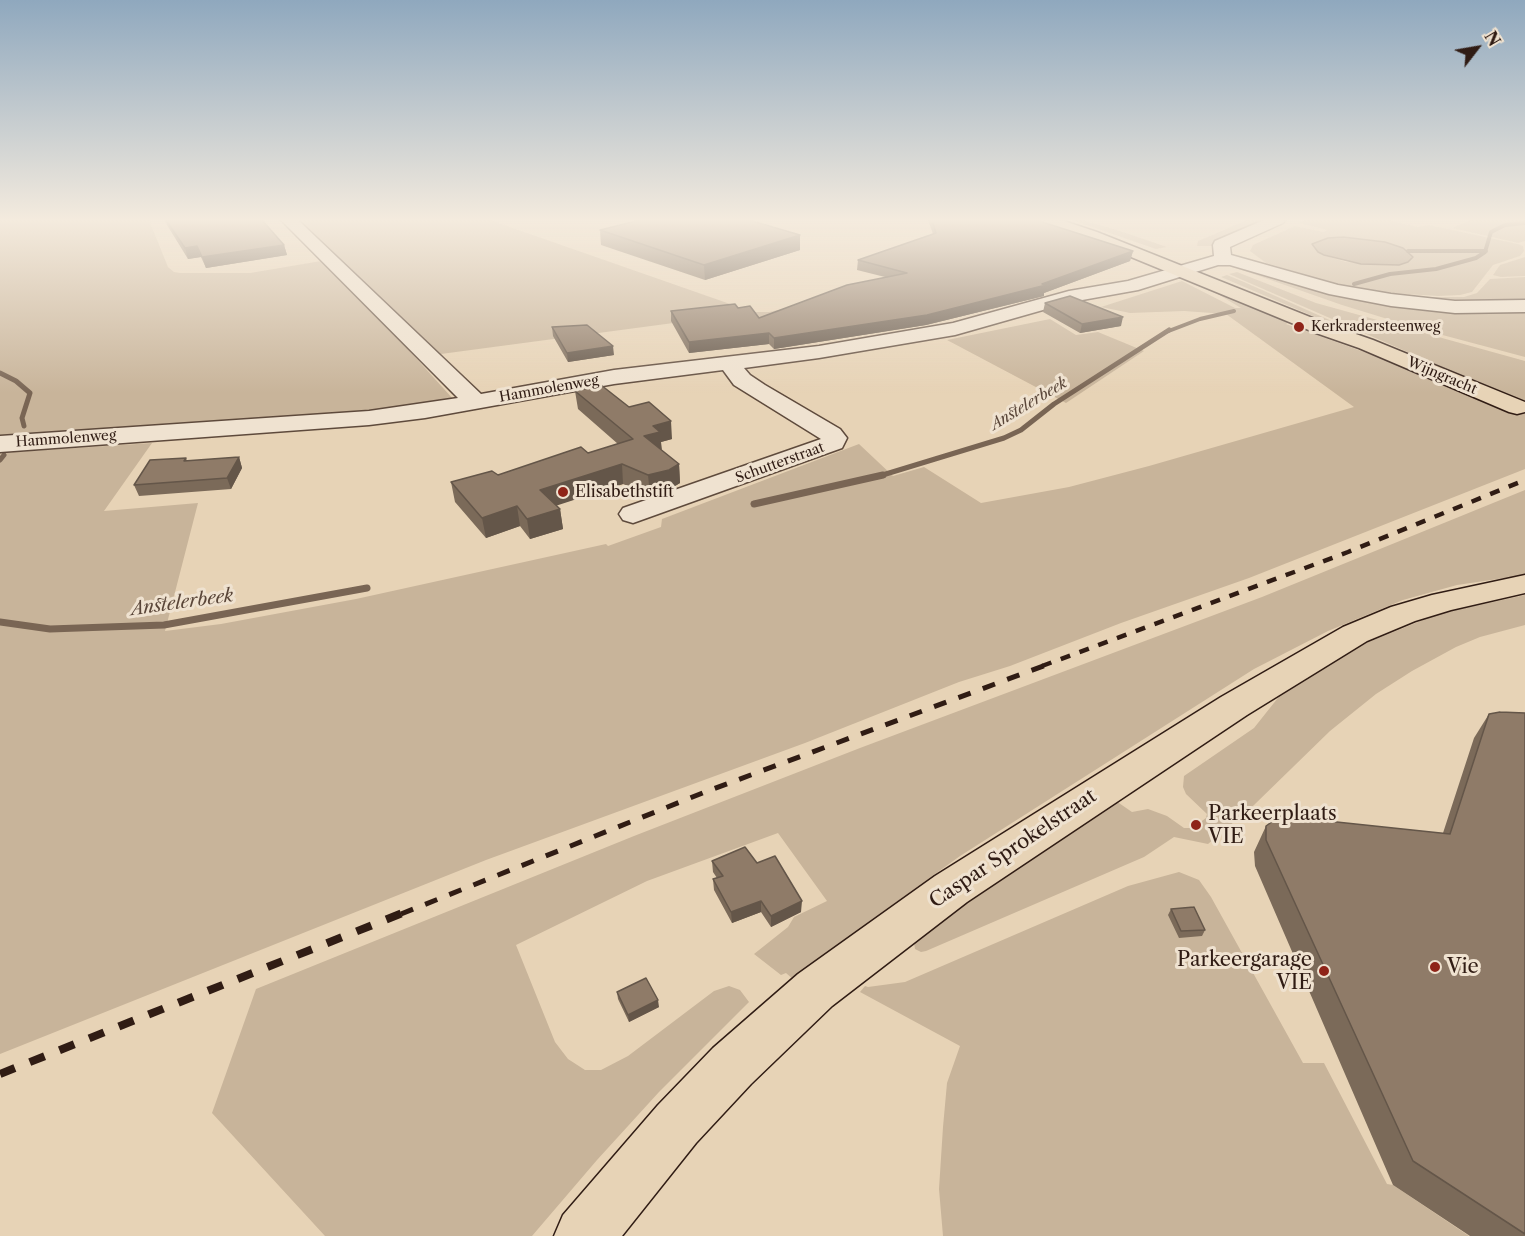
<!DOCTYPE html>
<style>
body{margin:0}
#map{position:relative;width:1525px;height:1236px;overflow:hidden;background:#e7d3b6;font-family:"Libre Caslon Text",serif}
canvas{display:block}
.north{position:absolute;left:1447px;top:18px;width:60px;height:60px;-webkit-text-stroke:4px #efe2d0;paint-order:stroke;rotate:59deg;font-size:16px;font-weight:700;line-height:24px;text-align:center;color:#301c14}
.north::after{content:'';display:block;margin:auto;width:21px;height:27px;background:#301c14;clip-path:polygon(50% 0,100% 100%,50% 72%,0 100%)}
</style>
<div id="map">
<canvas width="1525" height="1236"></canvas>
<div class="north">N</div>
</div>
<script>
const ctx = document.querySelector('canvas').getContext('2d');
ctx.lineJoin = 'round';
function fillPath(path, color) {
  ctx.fillStyle = color;
  ctx.fill(path, 'evenodd');
}
function shape(rows) {
  const path = new Path2D();
  for (const r of rows) {
    path.moveTo(r[0], r[1]);
    for (let i = 2; i < r.length; i += 2) path.lineTo(r[i], r[i + 1]);
  }
  return path;
}
function trace(path, color, width, dash) {
  ctx.strokeStyle = color;
  ctx.lineWidth = width;
  ctx.lineCap = dash ? 'butt' : 'round';
  ctx.setLineDash(dash || []);
  ctx.stroke(path);
}
function drawText(font, color, halo, rows, align = 'center') {
  ctx.font = font + ' "Libre Caslon Text",serif';
  ctx.lineWidth = 6;
  ctx.setLineDash([]);
  ctx.textBaseline = 'middle';
  ctx.strokeStyle = halo;
  ctx.fillStyle = color;
  for (const [text, x, y, turn = 0] of rows) {
    ctx.save();
    ctx.translate(x, y);
    ctx.rotate((+turn || 0) * Math.PI / 180);
    ctx.textAlign = isNaN(turn) ? turn : align;
    if (halo) ctx.strokeText(text, 0, 0);
    ctx.fillText(text, 0, 0);
    ctx.restore();
  }
}
const green = shape([
 [0,220,149,220,168,267,174,272,180,273,250,273,327,260,454,400,337,415,0,439],
 [293,220,490,220,753,312,769,312,846,295,770,319,726,316,426,356],
 [1072,220,1082,220,1117,230,1167,247,1156,249],
 [1247,220,1268,220,1214,246,1197,246,1198,241],
 [1306,220,1388,220,1418,227,1429,225,1518,244,1523,246,1524,251,1520,256,1493,265,1472,292,1460,295,1438,296,1372,292,1346,287,1266,263,1250,251,1253,245,1295,226,1324,232,1327,230,1299,223],
 [1377,241,1405,250,1449,252,1410,252,1408,262,1388,265,1346,262,1324,255],
 [1471,220,1525,220,1525,241,1518,243,1452,228],
 [1525,257,1525,276,1501,277,1493,275,1500,265],
 [1247,269,1341,296,1405,308,1466,313,1525,313,1525,357,1420,329,1342,305,1242,270],
 [1237,272,1316,303,1525,361,1525,407,1522,402,1229,274],
 [1227,275,1244,282,1480,387,1221,277],
 [1525,277,1525,303,1468,305,1412,297,1464,297,1477,293,1490,279],
 [1182,281,1235,308,1241,308,1211,290,1248,303,1288,323,1286,324,1378,357,1477,398,1525,408,1525,469,1249,578,1121,623,1010,666,959,682,805,743,486,860,0,1054,0,453,152,443,104,511,198,503,165,631,221,624,356,599,606,544,608,546,661,527,662,519,859,444,893,476,924,467,981,503,1069,487,1149,466,1354,407,1226,314,1184,311,1130,313,1101,307],
 [1050,319,1076,335,1098,332,1144,351,1066,403,947,340],
 [1525,490,1525,575,1457,585,1403,600,1328,631,1254,669,960,856,870,921,794,980,786,973,781,975,754,954,788,927,794,917,827,901,778,833,647,881,516,945,555,1042,568,1059,585,1070,601,1070,628,1056,714,991,729,986,740,990,749,1002,659,1092,597,1160,532,1236,325,1236,212,1113,256,989,634,836,860,748,1262,597],
 [1525,595,1525,625,1480,637,1456,647,1412,671,1376,694,1330,731,1254,805,1208,844,1174,837,1144,857,926,951,921,952,915,949,914,943,917,940,999,879,1116,801,1132,812,1148,809,1167,816,1184,828,1192,828,1206,818,1207,814,1186,794,1183,787,1184,776,1254,728,1285,689,1346,651,1438,614],
 [1179,872,1199,880,1211,897,1303,1063,1324,1063,1387,1184,1393,1185,1469,1236,943,1236,939,1189,943,1127,947,1083,960,1046,860,992,865,986,868,987,905,982,1128,886]
]);
const water = shape([
 [1343,237,1385,242,1403,248,1413,257,1408,262,1399,265,1361,264,1324,255,1318,252,1312,244,1328,238,1343,237]
]);
const streamFar2 = shape([
 [1408,251,1486,251],
 [1354,284,1390,274,1436,269,1476,258,1485,252,1491,232,1505,225,1525,223],
 [1166,332,1200,319,1234,311]
]);
const streamFar1 = shape([
 [0,373,16,381,30,393,22,418,24,426],
 [0,460,4,455],
 [876,477,1004,438,1021,430,1054,404,1169,330]
]);
const stream = shape([
 [754,504,883,475],
 [0,622,50,629,164,625,367,588]
]);
const minor = shape([
 [281,220,298,220,481,394,614,370,819,346,953,323,1069,291,1128,281,1214,256,1213,245,1215,241,1264,220,1285,220,1283,223,1230,247,1231,255,1338,285,1391,294,1455,301,1525,300,1525,312,1455,313,1391,306,1329,294,1230,265,1218,265,1138,290,1071,302,955,335,819,358,744,368,750,375,765,385,840,429,847,438,842,448,633,523,623,520,619,514,623,508,821,439,734,385,723,370,614,384,425,418,369,425,0,452,0,436,369,411,458,398,281,220]
]);
const major = shape([
 [1037,220,1061,220,1097,232,1330,325,1373,340,1525,402,1525,412,1517,414,1509,412,1359,348,1316,333,1085,238,1039,223,1037,220],
 [1525,575,1525,593,1451,610,1415,621,1367,641,1247,715,967,902,832,1006,751,1084,696,1143,622,1236,554,1236,563,1215,658,1105,713,1048,798,974,935,876,1221,697,1343,627,1391,607,1432,595,1525,575]
]);
const railFar2 = shape([
 [1042,666,1348,552,1525,480]
]);
const railFar1 = shape([
 [401,914,705,792,1046,665]
]);
const rail = shape([
 [0,1074,405,912]
]);
const wall = shape([
 [165,220,262,220,284,245,287,255,206,268,201,257,188,259,167,225],
 [928,220,1036,220,1133,251,1130,261,1044,293,1044,296,926,325,774,349,769,344,689,353,671,321,671,311,738,308,759,318,885,277,857,270,858,260,933,234],
 [600,230,800,235,800,250,705,280,601,245],
 [1045,303,1121,326,1080,333,1043,312],
 [552,327,614,355,568,362,553,336],
 [575,391,629,407,672,439,661,442,661,450,679,464,680,483,670,489,650,495,623,484,556,505,560,509,563,529,530,539,520,526,486,538,455,502,451,482,498,475,588,453,618,444,578,409],
 [239,457,242,468,231,489,139,496,134,485,186,458,187,461],
 [1525,713,1525,1236,1470,1236,1393,1185,1255,866,1254,852,1266,826,1443,833,1474,738,1489,714],
 [712,861,757,863,801,912,771,927,761,912,732,923,714,890,713,879,717,878,713,872],
 [1171,909,1205,930,1202,936,1179,938,1168,915],
 [617,992,659,1007,629,1022,618,999]
]);
const shadedWall = shape([
 [800,235,800,250,705,280,704,265],
 [284,245,287,255,206,268,202,257],
 [197,246,201,257,188,259,185,248],
 [1133,251,1130,261,1044,293,1044,296,926,325,774,349,774,338],
 [1123,317,1121,326,1080,333,1082,324],
 [769,333,769,344,689,353,689,342],
 [613,346,614,355,568,362,567,353],
 [671,421,672,439,661,442,662,450,644,436,653,426],
 [239,457,242,468,231,489,227,478],
 [622,464,623,484,543,510,540,490],
 [679,464,680,483,670,489,650,495,648,475],
 [517,506,520,526,486,538,482,518],
 [560,509,563,529,530,539,527,519],
 [761,901,761,912,732,923,731,912],
 [802,901,801,912,771,927,771,916],
 [658,1000,659,1007,629,1022,628,1015]
]);
const building = shape([
 [166,220,262,220,284,245,202,257,197,246,185,248,166,220],
 [640,220,749,220,800,235,704,265,600,230,640,220],
 [932,220,1036,220,1133,251,1042,284,1046,285,927,315,774,338,769,333,689,342,671,311,735,304,738,308,750,306,759,318,847,285,907,273,858,260,936,233,932,220],
 [1070,296,1123,317,1082,324,1045,303,1070,296],
 [587,325,613,346,567,353,552,327,587,325],
 [601,385,629,407,649,402,671,421,653,426,660,432,644,436,679,464,669,470,648,475,622,464,540,490,560,509,527,519,517,506,482,518,451,482,492,471,498,475,581,447,588,453,633,439,575,391,601,385],
 [239,457,227,478,134,485,150,460,186,458,184,461,239,457],
 [1500,712,1525,713,1525,1234,1413,1161,1266,840,1266,826,1280,816,1450,834,1489,714,1500,712],
 [745,847,757,863,775,856,802,901,771,916,761,901,731,912,713,879,723,876,712,861,745,847],
 [1194,907,1205,930,1181,931,1171,909,1194,907],
 [646,978,658,1000,628,1015,617,992,646,978]
]);
const markers = [
 [1299,327,6,"#8f2418"],
 [563,492,6,"#8f2418"],
 [1196,825,6,"#8f2418"],
 [1435,967,6,"#8f2418"],
 [1324,971,6,"#8f2418"]
];
const farPoinames = [
 ["Kerkradersteenweg",1311,327]
];
const farStreetnames = [
 ["Wijngracht",1442,376,23],
 ["Hammolenweg",549,389,-10],
 ["Hammolenweg",66,439,-4],
 ["Schutterstraat",780,463,-20]
];
const farWaternames = [
 ["Anstelerbeek",1029,404,-31]
];
const poiNames = [
 ["Elisabethstift",575,492]
];
const waterNames = [
 ["Anstelerbeek",182,603,-8]
];
const nearPoinames = [
 ["Parkeerplaats",1208,814],
 ["VIE",1208,837],
 ["Parkeergarage",1312,960,"right"],
 ["VIE",1312,983,"right"],
 ["Vie",1447,967]
];
const nearStreetnames = [
 ["Caspar Sprokelstraat",1013,849,-34]
];
fillPath(green, '#c8b49a');
fillPath(water, '#a9957f');
trace(water, '#796554', 1.5);
trace(streamFar2, '#796554', 4);
trace(streamFar1, '#796554', 5);
trace(stream, '#796554', 7);
trace(minor, '#5e4a3c', 3);
trace(major, '#301c14', 3);
fillPath(minor, '#efe2d0');
fillPath(major, '#e7d3b6');
trace(railFar2, '#301c14', 4.5, [10, 10]);
trace(railFar1, '#301c14', 5, [13, 13]);
trace(rail, '#301c14', 8, [16, 16]);
fillPath(wall, '#7b6a59');
fillPath(shadedWall, '#645649');
fillPath(building, '#8f7b68');
trace(building, '#645649', 1.5);
const sky = ctx.createLinearGradient(0, 0, 0, 393);
sky.addColorStop(0, '#8fa8be');
sky.addColorStop(0.56, '#f4ebde');
sky.addColorStop(1, '#f4ebde00');
ctx.fillStyle = sky;
ctx.fillRect(0, 0, 1525, 393);
for (const [x, y, r, color] of markers) {
  const dot = new Path2D();
  dot.arc(x, y, r, 0, 2 * Math.PI);
  ctx.fillStyle = color;
  ctx.fill(dot);
  trace(dot, '#efe2d0', 2);
}
drawText('14px', '#301c14', '#efe2d0', farPoinames, 'left');
drawText('14px', '#301c14', '#efe2d0', farStreetnames);
drawText('italic 15px', '#5a4639', '#efe2d0', farWaternames);
drawText('16px', '#301c14', '#efe2d0', poiNames, 'left');
drawText('italic 18px', '#5a4639', '#efe2d0', waterNames);
drawText('20px', '#301c14', '#efe2d0', nearPoinames, 'left');
drawText('20px', '#301c14', '#efe2d0', nearStreetnames);
</script>
